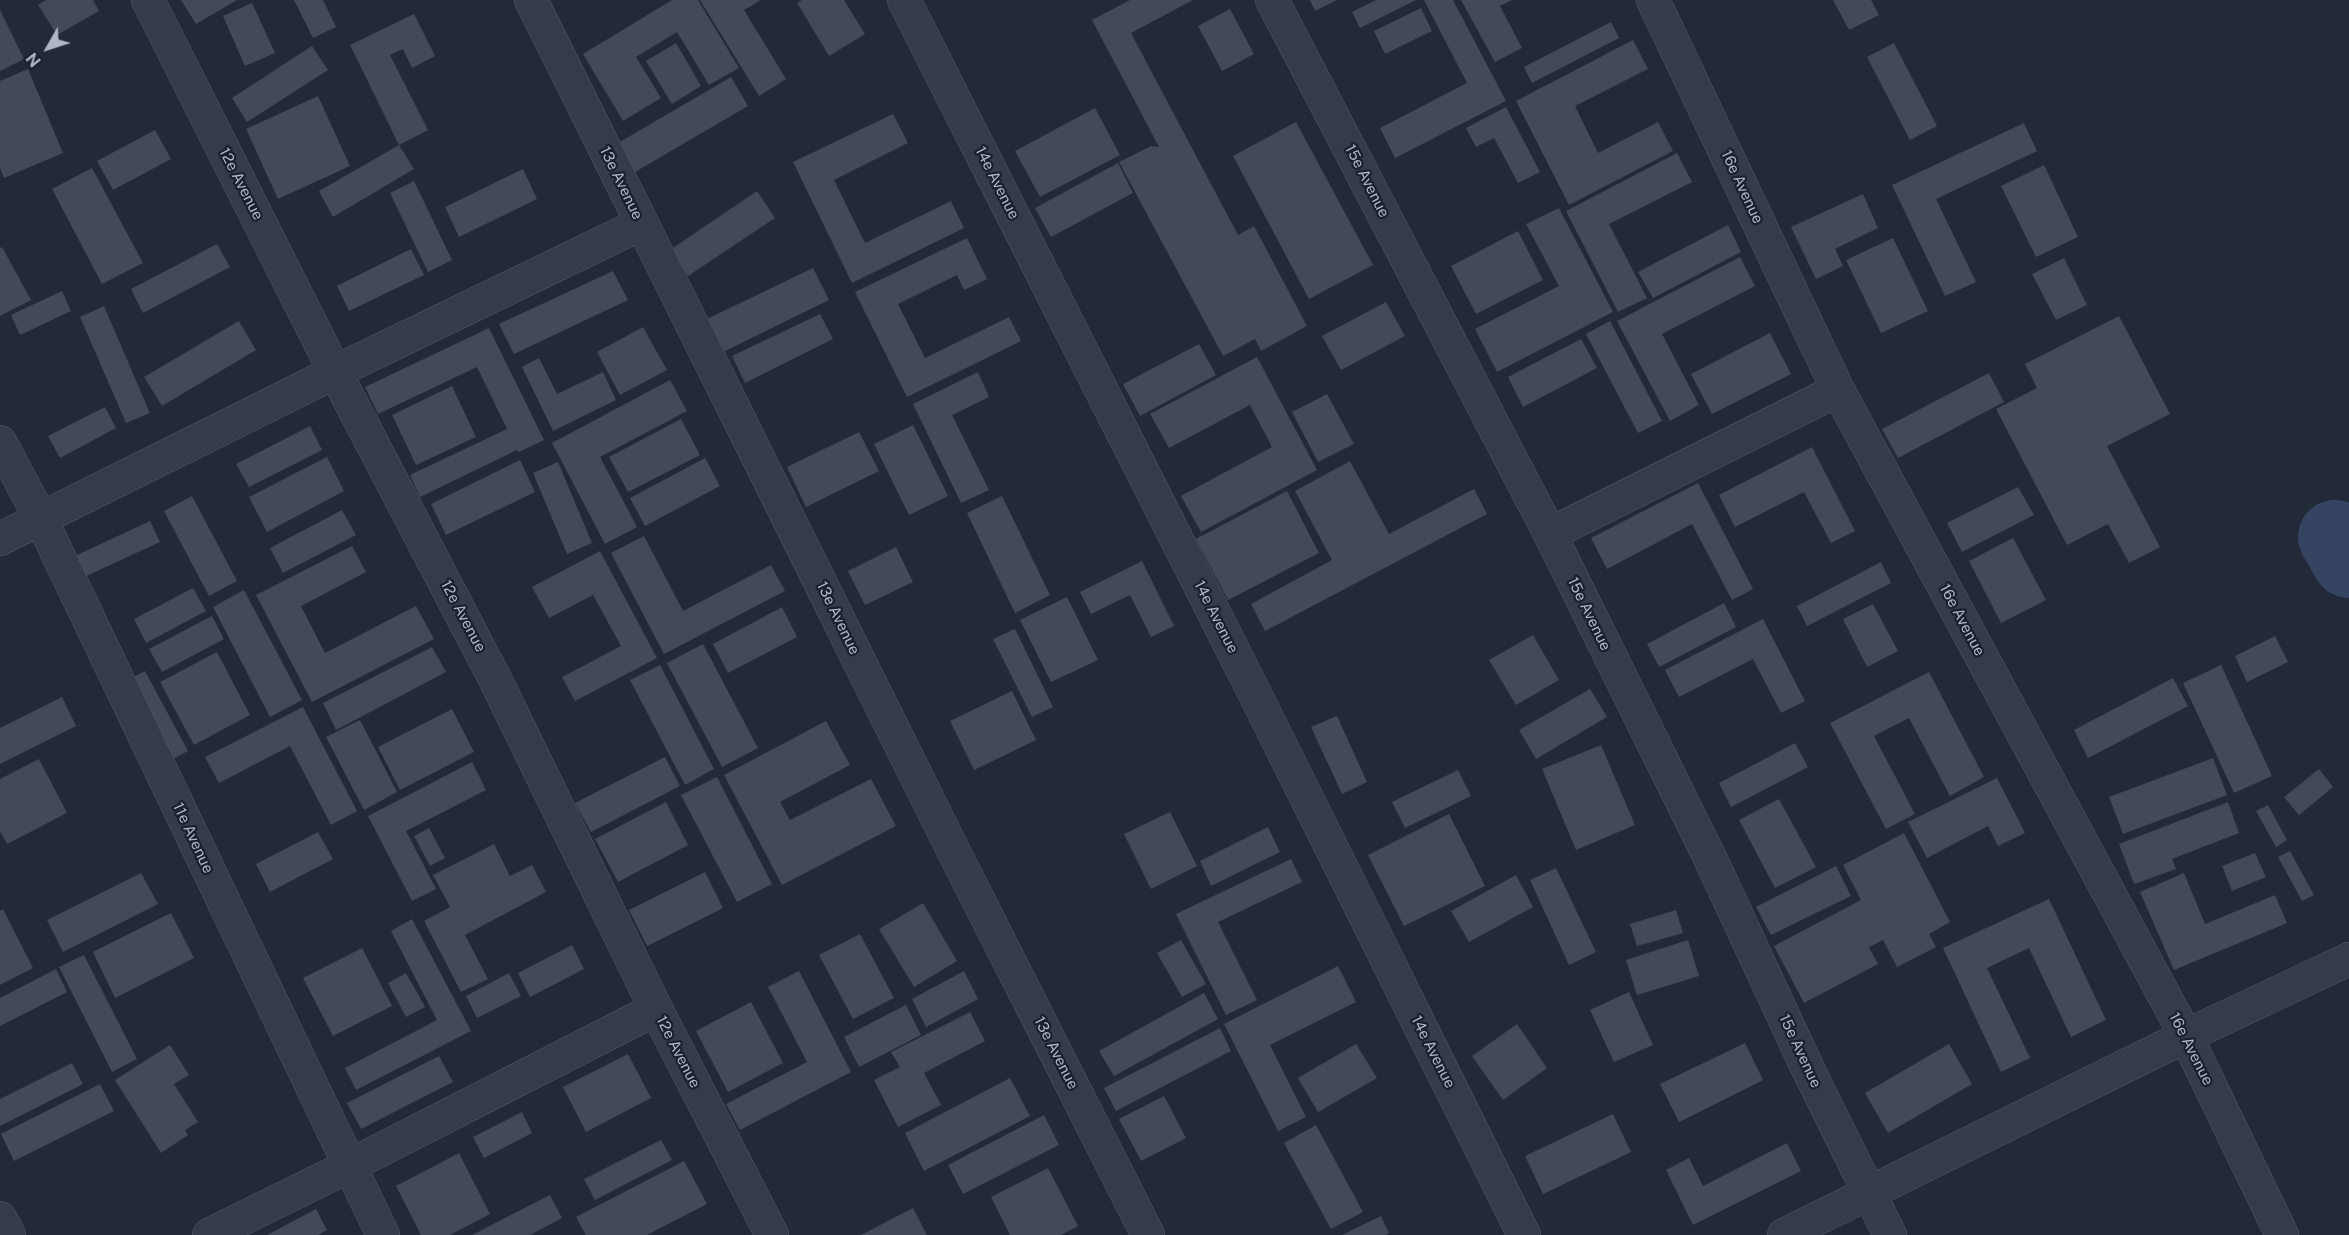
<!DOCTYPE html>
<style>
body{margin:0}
#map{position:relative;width:2349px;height:1235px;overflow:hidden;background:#222a39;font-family:"Public Sans",sans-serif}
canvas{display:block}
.north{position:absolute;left:18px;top:18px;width:60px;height:60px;-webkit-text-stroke:4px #1a212e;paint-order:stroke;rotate:231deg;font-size:16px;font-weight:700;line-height:24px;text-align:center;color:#b0b6c5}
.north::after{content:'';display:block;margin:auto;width:21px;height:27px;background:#b0b6c5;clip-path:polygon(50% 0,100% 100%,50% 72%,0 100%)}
</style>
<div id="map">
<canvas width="2349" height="1235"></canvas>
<div class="north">N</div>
</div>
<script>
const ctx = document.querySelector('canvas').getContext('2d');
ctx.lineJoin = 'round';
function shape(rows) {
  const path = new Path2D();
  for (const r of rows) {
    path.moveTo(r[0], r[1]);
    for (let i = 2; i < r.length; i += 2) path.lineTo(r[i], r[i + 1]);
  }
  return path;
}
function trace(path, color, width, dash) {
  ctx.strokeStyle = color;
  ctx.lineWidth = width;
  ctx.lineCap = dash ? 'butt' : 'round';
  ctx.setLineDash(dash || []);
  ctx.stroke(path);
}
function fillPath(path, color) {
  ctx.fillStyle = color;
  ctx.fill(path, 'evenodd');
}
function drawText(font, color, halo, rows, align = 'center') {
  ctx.font = font + ' "Public Sans",sans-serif';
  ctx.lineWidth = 4.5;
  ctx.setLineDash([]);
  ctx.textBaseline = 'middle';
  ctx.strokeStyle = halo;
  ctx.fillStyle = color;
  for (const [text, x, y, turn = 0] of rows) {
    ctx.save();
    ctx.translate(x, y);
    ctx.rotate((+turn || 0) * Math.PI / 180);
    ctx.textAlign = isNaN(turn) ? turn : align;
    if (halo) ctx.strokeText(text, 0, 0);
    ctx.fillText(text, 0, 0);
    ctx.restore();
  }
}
const river = shape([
 [2335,537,2349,561]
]);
const building = shape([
 [46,0,93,0,99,11,57,35,38,5],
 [181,0,237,0,196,24],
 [294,0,323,0,336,27,313,38],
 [672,0,698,0,739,68,709,85,677,32,636,57,661,98,623,121,583,54],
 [700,0,761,0,744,10,786,79,759,96],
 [802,0,844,0,865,34,829,56,797,3],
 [1130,0,1193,0,1131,33,1238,235,1254,226,1307,326,1261,351,1255,339,1223,356,1119,162,1151,146,1159,147,1092,20],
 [1310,0,1337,0,1315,11],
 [1376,0,1416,0,1360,28,1352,12],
 [1424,0,1453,0,1506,101,1395,158,1380,128,1467,83],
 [1461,0,1512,0,1500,6,1522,48,1495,62],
 [1833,0,1871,0,1879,15,1849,30],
 [252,3,275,53,245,66,223,16],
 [1421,8,1432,31,1385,54,1374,31],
 [1230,9,1254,54,1222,71,1198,26],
 [0,10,24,59,0,71],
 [414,14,435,56,412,68,403,49,390,55,428,130,399,145,350,45],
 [1611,22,1619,38,1532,83,1524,67],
 [1633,40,1648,69,1575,106,1598,153,1658,122,1673,151,1569,205,1516,101],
 [676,43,701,86,672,104,646,61],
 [1894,43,1937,126,1910,140,1867,57],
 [312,46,328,70,247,122,232,98],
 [28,69,63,153,4,178,0,168,0,81],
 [731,77,748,106,635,172,618,143],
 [318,96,350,166,278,199,246,129],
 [1506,107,1540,172,1518,183,1494,138,1476,147,1466,128],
 [1095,108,1120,155,1040,197,1015,151],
 [893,114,908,143,834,180,865,243,951,201,964,228,852,283,793,162],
 [1296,122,1373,265,1309,299,1233,156],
 [2024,123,2037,151,1936,199,1976,282,1945,296,1892,185],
 [155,130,171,159,113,190,97,161],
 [399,145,414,169,333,217,319,191],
 [1677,153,1692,182,1609,224,1647,298,1618,312,1566,211],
 [1118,163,1133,193,1051,237,1035,208],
 [2044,165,2078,237,2036,257,2001,186],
 [92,168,143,263,102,284,52,189],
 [523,169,537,199,459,237,445,207],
 [414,181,452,260,428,272,390,193],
 [757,191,775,218,688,276,670,250],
 [1863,194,1878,228,1835,249,1843,266,1816,279,1791,227],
 [1559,208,1613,312,1497,372,1475,329,1559,286,1526,224],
 [1728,225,1741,252,1653,298,1638,272],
 [1518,231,1543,280,1476,314,1451,266],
 [967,238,987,279,964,290,957,275,898,304,925,358,1009,317,1021,341,907,397,855,292],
 [1893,238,1928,311,1881,333,1846,260],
 [217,244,230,267,143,313,131,289],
 [2,247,31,300,0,316,0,248],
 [411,249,424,275,349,311,337,286],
 [1740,257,1755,286,1662,334,1699,405,1670,421,1617,321],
 [2064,258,2087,305,2056,320,2032,274],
 [813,268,829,300,721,353,705,320],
 [613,271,628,300,514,354,499,324],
 [62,291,71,311,20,335,11,315],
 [1386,302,1405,336,1341,370,1322,336],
 [104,306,150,413,126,423,80,317],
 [820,314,833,339,745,383,732,356],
 [2119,316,2170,414,2107,446,2160,547,2129,563,2108,524,2067,545,1996,409,2037,388,2025,364],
 [239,321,256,350,162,406,144,377],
 [1610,321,1662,421,1638,433,1586,334],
 [643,327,667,370,620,395,597,352],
 [489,328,544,440,519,452,517,450,420,497,410,475,507,429,477,367,378,414,365,387],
 [1770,333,1791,374,1712,414,1691,374],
 [1581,339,1597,368,1523,407,1508,377],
 [1199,344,1216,375,1140,416,1123,384],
 [1257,357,1317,470,1201,532,1181,496,1272,447,1250,405,1169,448,1150,414],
 [539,358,557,394,603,372,616,400,553,431,522,367],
 [978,372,989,397,952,415,989,490,961,503,913,404],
 [1989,373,2004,402,1898,458,1882,429],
 [670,380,687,411,600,457,637,527,605,544,552,443],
 [452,386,476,437,416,465,392,415],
 [1327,394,1354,444,1318,462,1292,412],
 [105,407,116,428,60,458,48,436],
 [681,419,700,455,628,492,609,457],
 [913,425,948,496,909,515,874,444],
 [310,426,322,450,249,487,236,464],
 [859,432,879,471,806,507,787,467],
 [1812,447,1855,531,1831,543,1804,492,1735,527,1719,495],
 [327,457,344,491,267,532,249,497],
 [705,458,720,486,645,526,630,498],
 [520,460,535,492,446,535,431,504],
 [1350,461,1389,534,1474,489,1487,514,1265,631,1251,604,1332,560,1295,491],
 [558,462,592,543,567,554,533,473],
 [1698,483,1753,589,1732,600,1692,524,1607,569,1591,538],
 [2018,487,2034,515,1962,552,1947,523],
 [1287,491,1319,553,1228,600,1196,539],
 [192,496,237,581,209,596,164,511],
 [1002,496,1050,595,1015,613,967,513],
 [342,510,356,535,283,573,270,548],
 [150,521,160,542,84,577,75,556],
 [644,536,683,611,771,565,785,591,664,654,611,553],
 [2013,538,2046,600,2001,623,1969,561],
 [352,546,366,572,301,606,325,653,416,606,434,639,312,702,256,595],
 [896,547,913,582,865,605,848,571],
 [600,551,657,658,575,701,562,677,621,646,593,595,549,618,532,587],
 [1142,561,1174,626,1151,637,1130,595,1091,614,1080,592],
 [1881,562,1891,583,1807,626,1797,606],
 [193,588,206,611,146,643,134,619],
 [244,590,302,700,270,717,213,607],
 [1067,597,1098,660,1051,682,1020,620],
 [1724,603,1736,627,1659,667,1647,644],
 [1873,604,1898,651,1867,667,1843,619],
 [782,607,797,637,728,673,713,644],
 [212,616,224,639,162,672,149,649],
 [1763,619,1805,701,1781,713,1753,659,1679,697,1665,670],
 [1015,629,1053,707,1032,717,993,639],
 [1533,635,1559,680,1516,705,1489,660],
 [2275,636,2288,662,2247,682,2235,656],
 [703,644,758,748,722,767,667,663],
 [432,647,446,672,336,730,323,703],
 [217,652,250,715,194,745,160,682],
 [660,665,714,769,685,785,630,680],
 [2221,665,2272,776,2234,793,2183,683],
 [145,671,188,751,173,759,130,679],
 [1929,672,1984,777,1950,796,1909,718,1874,736,1915,814,1886,829,1830,723],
 [2173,678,2188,706,2088,758,2074,730],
 [1590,689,1607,717,1536,759,1519,730],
 [1012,691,1036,740,974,770,950,721],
 [62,697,76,726,0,764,0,728],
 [303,707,357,811,331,825,290,746,219,783,205,757],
 [452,709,474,752,400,790,378,747],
 [1337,716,1367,782,1342,794,1311,727],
 [360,720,397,792,364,810,326,737],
 [826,721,850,765,780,802,790,820,871,779,896,826,782,885,724,775],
 [1795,743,1808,767,1731,807,1719,783],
 [1601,745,1635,825,1576,850,1542,769],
 [665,757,680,786,591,832,575,803],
 [2213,758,2227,795,2123,834,2109,797],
 [39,759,67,813,7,844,0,831,0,779],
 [472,762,486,790,406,831,436,889,412,901,368,816],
 [2319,769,2333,787,2299,815,2284,797],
 [1458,770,1471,796,1405,828,1392,802],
 [717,777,772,884,737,902,681,795],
 [1997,778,2025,833,1998,846,1988,826,1927,858,1908,822],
 [1779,799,1816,867,1775,888,1739,820],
 [666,802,688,845,618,882,595,839],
 [2228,802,2239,833,2172,859,2176,869,2134,884,2119,844],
 [2268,805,2287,840,2276,847,2256,811],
 [1170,812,1197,866,1151,889,1124,834],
 [1449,814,1485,886,1404,926,1368,855],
 [1268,827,1280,852,1211,886,1200,861],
 [429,828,445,858,430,866,414,836],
 [318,832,333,859,270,892,256,864],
 [1904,833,1950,922,1929,934,1936,947,1897,967,1883,940,1869,947,1878,964,1804,1003,1774,946,1861,900,1843,865],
 [494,844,510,876,532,865,546,892,465,935,488,979,461,992,424,921,450,907,433,875],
 [2290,851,2314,895,2302,901,2278,857],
 [2255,853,2266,877,2232,891,2222,866],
 [1291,859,1302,882,1218,922,1257,1000,1226,1015,1176,914],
 [1836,866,1851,896,1771,935,1756,907],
 [1556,868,1596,952,1569,965,1530,880],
 [705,872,723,908,647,946,629,910],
 [141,873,158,904,63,952,47,920],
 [2184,873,2205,924,2275,895,2287,923,2174,970,2140,892],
 [1516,875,1533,907,1469,942,1451,911],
 [2049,899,2106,1020,2071,1037,2029,948,1987,968,2030,1058,2001,1072,1943,948],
 [923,903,957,961,914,987,879,929],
 [3,909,33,968,0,985,0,911],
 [1676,910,1683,933,1637,946,1630,924],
 [171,913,194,958,115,998,93,952],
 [412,919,471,1031,356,1090,345,1068,437,1020,391,931],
 [860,934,894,998,853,1019,819,955],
 [1181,940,1206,984,1182,997,1157,953],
 [1688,940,1699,976,1637,995,1626,960],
 [572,945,584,969,530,997,518,973],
 [362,948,392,1006,333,1036,303,978],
 [84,955,137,1059,112,1072,59,967],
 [1338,966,1356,1002,1270,1045,1306,1117,1278,1131,1224,1024],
 [56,969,67,992,0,1026,0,998],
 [799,971,851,1072,740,1130,726,1104,807,1062,768,987],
 [964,971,978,999,926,1027,912,999],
 [406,973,425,1007,406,1017,388,983],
 [509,973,521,996,477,1018,466,996],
 [1629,992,1653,1045,1614,1062,1590,1010],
 [1204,993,1218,1019,1114,1076,1099,1051],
 [751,1002,783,1063,728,1092,696,1031],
 [906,1005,921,1035,859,1067,844,1037],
 [970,1012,985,1041,924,1073,941,1105,898,1127,874,1080,900,1067,891,1052],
 [1517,1024,1547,1068,1503,1100,1472,1056],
 [1220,1028,1231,1051,1116,1111,1104,1088],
 [1745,1043,1763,1080,1679,1122,1660,1084],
 [1356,1044,1377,1078,1318,1112,1298,1078],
 [1949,1044,1972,1084,1888,1133,1865,1093],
 [170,1045,189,1075,174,1084,198,1122,185,1130,188,1135,161,1153,115,1080],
 [628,1054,651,1098,586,1132,563,1087],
 [439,1056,453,1082,361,1129,347,1103],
 [72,1063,83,1084,0,1126,0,1099],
 [1010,1078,1030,1116,924,1171,905,1133],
 [100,1084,114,1111,14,1161,1,1134],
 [1164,1096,1186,1138,1141,1161,1119,1119],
 [522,1112,532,1133,484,1158,473,1137],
 [1613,1114,1631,1152,1543,1194,1525,1156],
 [1044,1115,1059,1145,963,1194,948,1165],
 [1316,1125,1363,1212,1331,1229,1284,1143],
 [661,1140,672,1160,595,1200,584,1179],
 [1787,1143,1801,1171,1693,1225,1666,1170,1689,1158,1703,1186],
 [459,1153,490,1214,450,1235,421,1235,396,1186],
 [684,1161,707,1204,647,1235,586,1235,576,1217],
 [1048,1168,1078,1226,1061,1235,1010,1235,991,1197],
 [550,1195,562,1218,530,1235,472,1235],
 [913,1208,927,1235,861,1235],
 [316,1209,327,1230,318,1235,267,1235],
 [1381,1216,1389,1233,1386,1235,1342,1235]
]);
const street = shape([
 [148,0,335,372,496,681,656,1009,772,1235],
 [531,0,955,854,1148,1235],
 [904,0,1253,690,1524,1235],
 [1272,0,1550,534,1711,860,1807,1067,1890,1235],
 [1653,0,1838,390,2186,1036,2282,1235],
 [0,442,40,517,383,1235],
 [1550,534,1838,390],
 [0,539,335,372,641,224],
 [0,1218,9,1235],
 [209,1235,349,1166,656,1009],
 [1784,1235,2186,1036,2349,959]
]);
const streetNames = [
 ["15e Avenue",1367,181,63],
 ["13e Avenue",621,183,64],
 ["14e Avenue",997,183,63],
 ["12e Avenue",241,184,63],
 ["16e Avenue",1742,187,65],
 ["15e Avenue",1589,614,64],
 ["12e Avenue",463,616,62],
 ["14e Avenue",1216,617,63],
 ["13e Avenue",838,618,64],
 ["16e Avenue",1962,620,62],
 ["11e Avenue",193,838,65],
 ["16e Avenue",2191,1049,63],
 ["15e Avenue",1800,1051,65],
 ["12e Avenue",678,1052,63],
 ["14e Avenue",1433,1052,63],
 ["13e Avenue",1056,1053,63]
];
trace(river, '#354460', 74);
fillPath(building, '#41495b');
trace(street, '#535967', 34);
trace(street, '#353c49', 33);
drawText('15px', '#b0b6c5', '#1a212e', streetNames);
</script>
